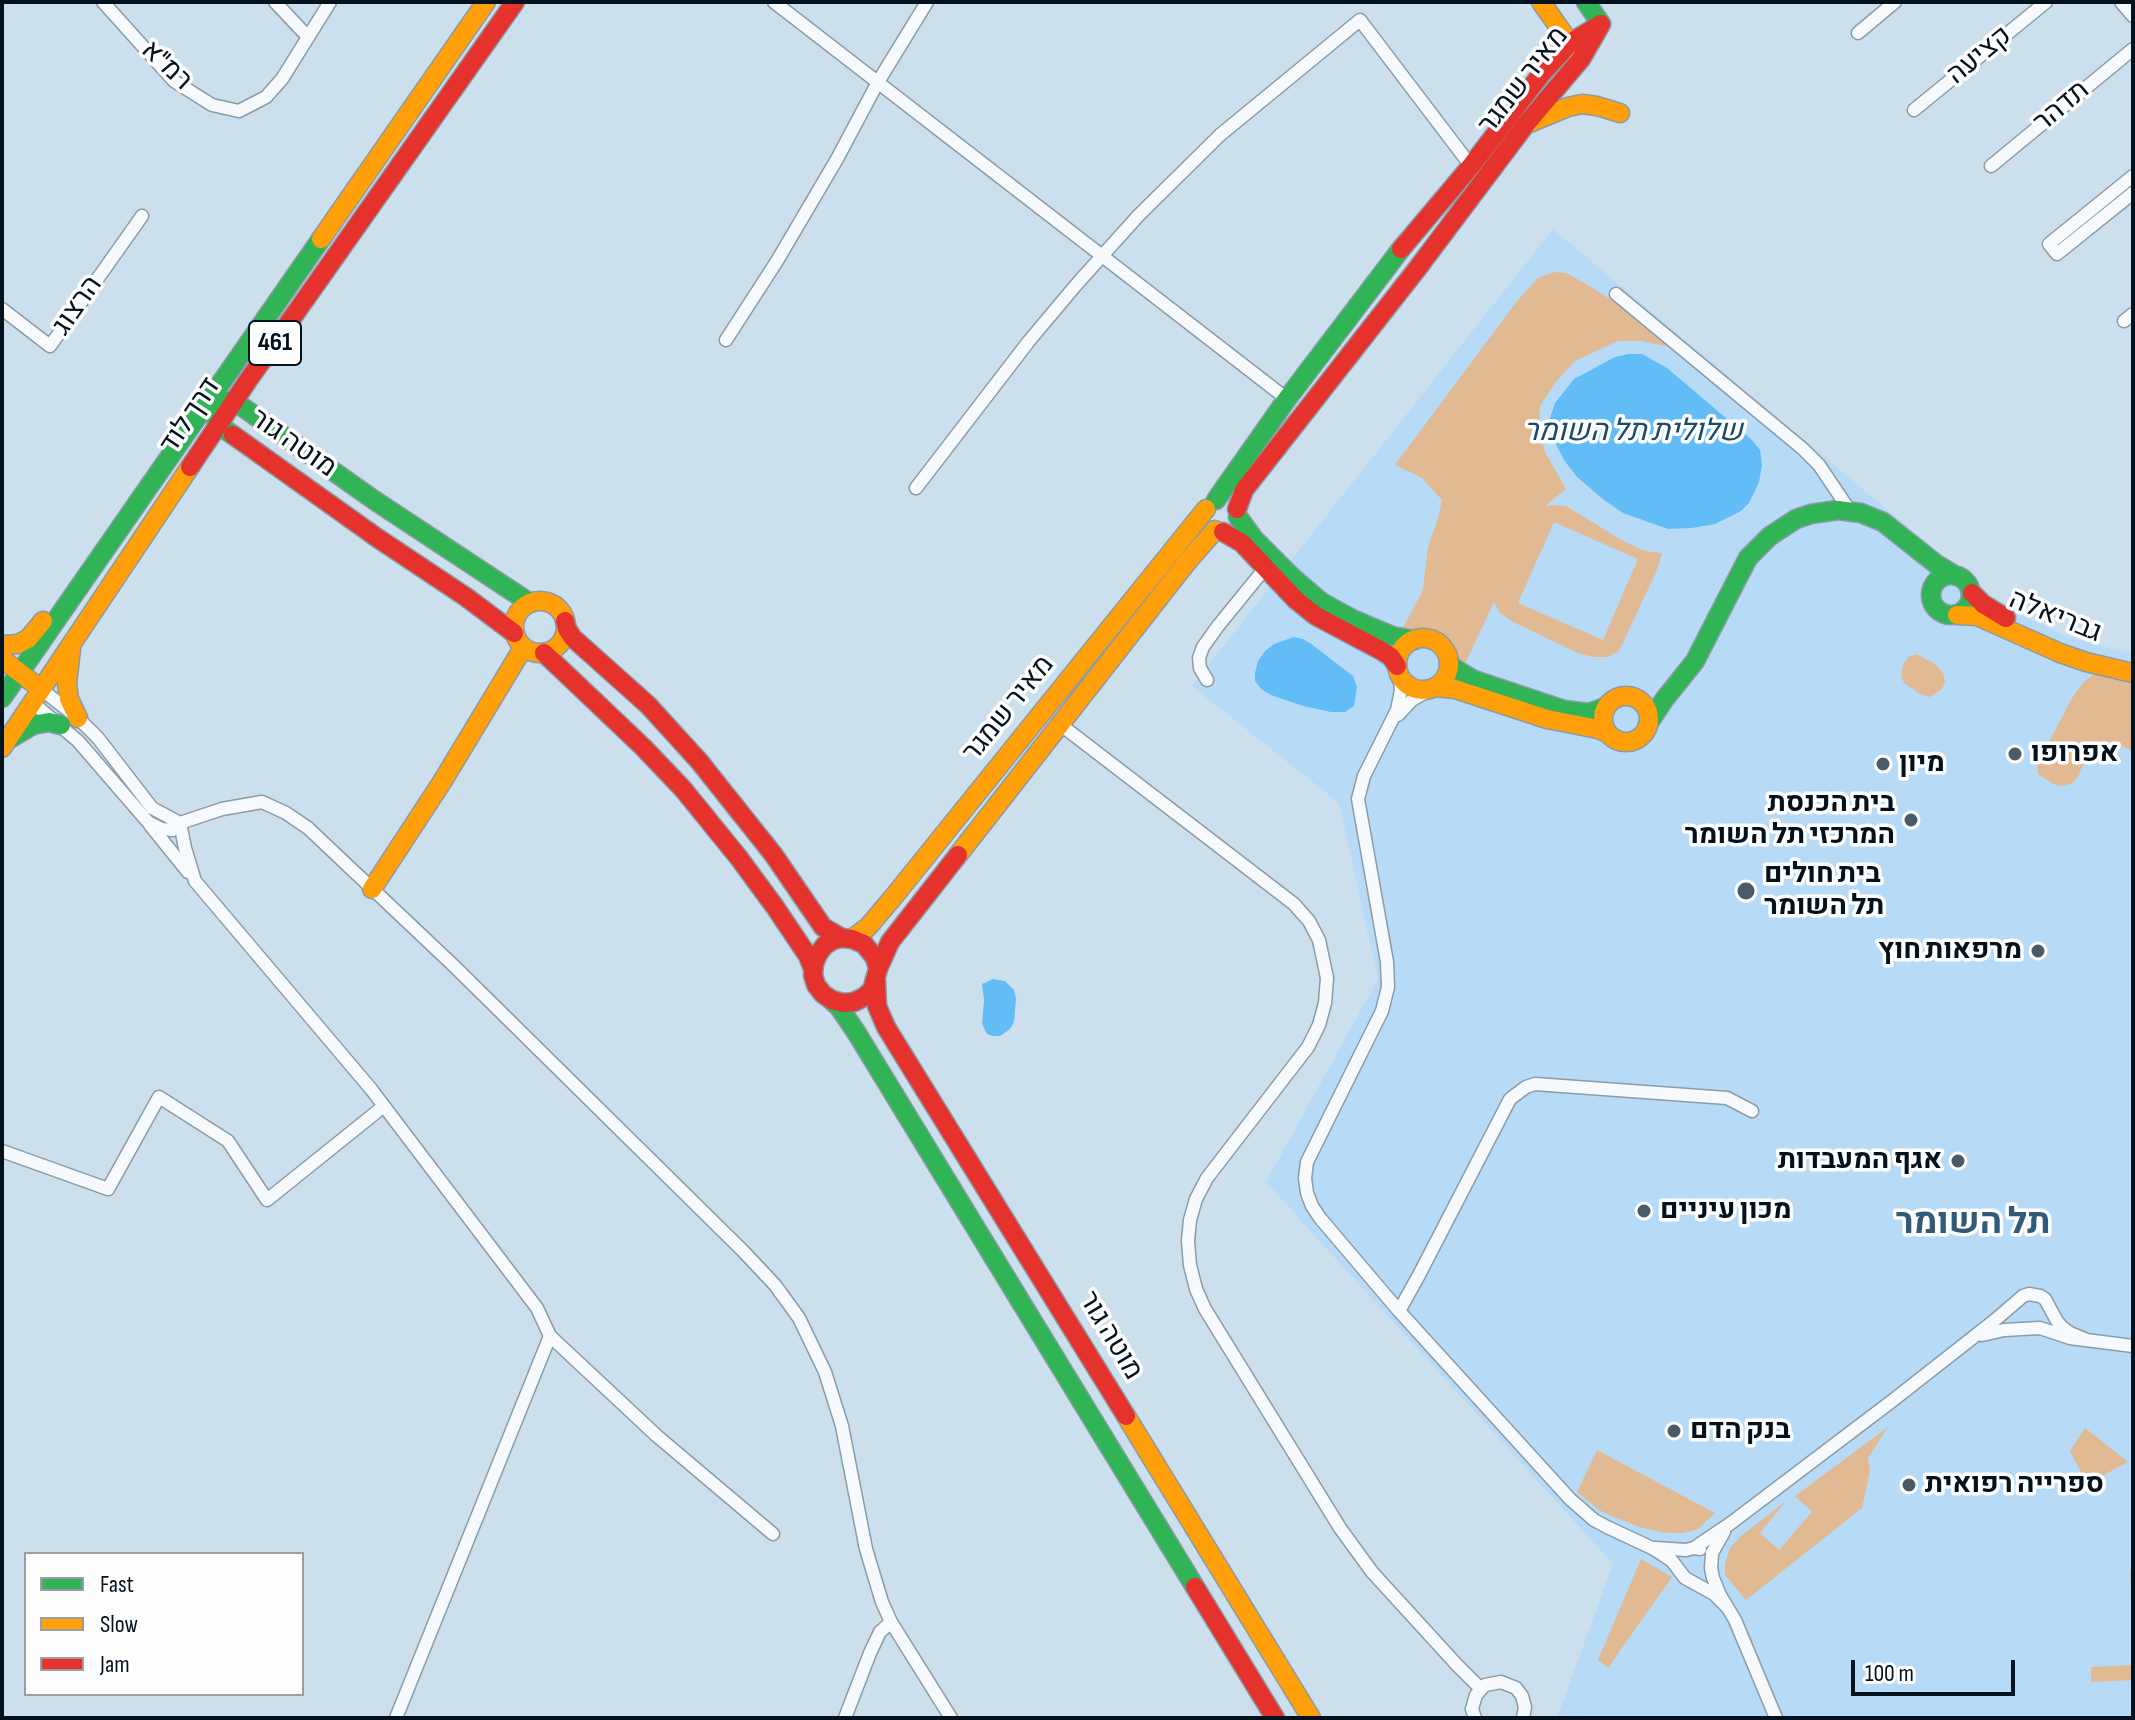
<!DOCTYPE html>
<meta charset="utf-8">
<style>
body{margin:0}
#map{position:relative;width:2135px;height:1720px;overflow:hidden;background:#ccdfed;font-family:"Sofia Sans Condensed",sans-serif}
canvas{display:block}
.frame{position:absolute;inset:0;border:4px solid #04121e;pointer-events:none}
.legend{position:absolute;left:24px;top:1552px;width:280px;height:144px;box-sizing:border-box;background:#fdfdfd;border:2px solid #999fa4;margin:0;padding:10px 14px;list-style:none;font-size:24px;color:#04121e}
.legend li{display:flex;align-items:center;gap:16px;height:40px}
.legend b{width:40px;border:2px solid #999fa4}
.scale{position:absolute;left:1851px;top:1660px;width:164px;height:36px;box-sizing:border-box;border:4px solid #04121e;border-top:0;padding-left:10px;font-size:24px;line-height:28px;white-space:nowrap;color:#04121e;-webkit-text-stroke:6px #fdfdfd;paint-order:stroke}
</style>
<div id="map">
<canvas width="2135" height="1720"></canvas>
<div class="frame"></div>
<ul class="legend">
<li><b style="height:10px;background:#30b455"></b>Fast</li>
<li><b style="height:10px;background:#ff9f0a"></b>Slow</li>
<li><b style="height:10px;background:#e5322d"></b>Jam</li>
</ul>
<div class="scale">100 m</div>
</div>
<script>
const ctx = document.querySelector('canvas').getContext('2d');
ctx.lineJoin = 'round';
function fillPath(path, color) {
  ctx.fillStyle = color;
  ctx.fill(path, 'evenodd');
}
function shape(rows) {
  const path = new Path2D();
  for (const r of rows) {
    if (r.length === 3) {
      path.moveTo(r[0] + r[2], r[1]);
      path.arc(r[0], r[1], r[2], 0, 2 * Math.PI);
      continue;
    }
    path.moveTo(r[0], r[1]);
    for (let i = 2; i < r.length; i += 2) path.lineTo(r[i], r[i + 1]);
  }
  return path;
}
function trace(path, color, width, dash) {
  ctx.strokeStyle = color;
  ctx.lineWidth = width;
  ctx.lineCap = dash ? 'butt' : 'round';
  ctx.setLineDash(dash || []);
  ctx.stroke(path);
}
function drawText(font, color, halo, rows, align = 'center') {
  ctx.font = font + ' "Sofia Sans Condensed",Heebo,sans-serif';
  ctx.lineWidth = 7;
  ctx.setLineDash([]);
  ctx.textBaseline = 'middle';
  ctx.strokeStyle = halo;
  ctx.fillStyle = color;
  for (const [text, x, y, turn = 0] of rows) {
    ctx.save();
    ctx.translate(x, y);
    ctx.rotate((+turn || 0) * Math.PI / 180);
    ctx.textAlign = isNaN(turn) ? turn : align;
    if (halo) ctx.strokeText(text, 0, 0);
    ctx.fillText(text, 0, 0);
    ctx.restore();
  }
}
const built = shape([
 [1553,229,2002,606,2068,637,2133,654,2133,1718,1557,1718,1613,1564,1266,1182,1378,979,1339,803,1192,686]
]);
const green = shape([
 [1554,272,1566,273,1588,285,1635,315,1675,348,1642,341,1618,341,1575,361,1555,383,1540,406,1539,428,1545,452,1566,489,1545,506,1551,505,1566,506,1623,541,1645,551,1662,553,1657,570,1619,651,1607,657,1594,657,1578,653,1513,622,1499,612,1494,602,1465,664,1401,632,1423,590,1428,546,1437,522,1442,500,1422,478,1395,465,1517,301,1538,278],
 [1554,522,1638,559,1603,640,1518,603],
 [1916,654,1935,664,1943,673,1945,681,1942,689,1930,697,1920,694,1904,683,1901,676,1903,665,1908,657],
 [2095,673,2133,682,2133,748,2130,750,2121,746,2086,760,2077,778,2071,784,2061,786,2053,784,2038,774,2037,765,2072,698,2084,682],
 [1888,1427,1868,1458,1870,1471,1862,1508,1746,1600,1725,1575,1725,1564,1730,1548,1741,1536,1786,1501,1760,1533,1779,1550,1812,1512,1795,1496],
 [2085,1428,2128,1462,2087,1484,2070,1451],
 [1597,1450,1715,1513,1698,1529,1684,1533,1666,1533,1639,1527,1602,1512,1577,1492],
 [1641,1559,1672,1577,1608,1668,1598,1660],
 [2130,1571,2133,1571,2133,1680,2091,1682,2091,1667,2133,1665]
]);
const water = shape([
 [1628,354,1642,354,1667,368,1752,440,1760,450,1762,465,1759,482,1749,503,1741,511,1715,524,1692,528,1668,529,1623,513,1604,500,1577,477,1564,460,1555,442,1550,418,1555,403,1574,379,1615,357],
 [1294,637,1303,639,1310,643,1353,676,1357,687,1354,706,1345,712,1331,712,1303,706,1271,695,1261,689,1255,681,1255,673,1258,661,1265,651,1274,644],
 [993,979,1005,981,1014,990,1016,999,1014,1022,1010,1029,1000,1036,992,1036,987,1034,982,1024,984,1000,982,984]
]);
const street = shape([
 [103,2,174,81,212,105,239,111,266,97,282,79,330,2],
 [275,2,308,37],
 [774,2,1287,399],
 [2121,2,2133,16],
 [1858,33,1895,2],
 [1914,110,2046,2],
 [1991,166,2133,49],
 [2133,176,2049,244,2057,254,2133,193],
 [1616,294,1803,449,1819,465,1850,511],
 [2,309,50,346,142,216],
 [2124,321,2133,314],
 [726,340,777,261,837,159,878,82,927,2],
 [916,488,1029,341,1076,285,1138,216,1220,135,1360,20,1471,166],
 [1400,676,1401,690,1397,710,1364,776,1358,799,1387,962,1388,987,1382,1011,1307,1162,1305,1178,1307,1193,1312,1206,1320,1218,1399,1311,1570,1499,1594,1520,1607,1527,1652,1548,1663,1555,1672,1561,1685,1578,1714,1594,1727,1607],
 [1207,680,1200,668,1199,658,1203,647,1218,626,1266,567],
 [41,689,78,718,98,738,152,808,180,823],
 [32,702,78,741,148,822,162,829,173,830,180,823,222,809,262,802,286,813,308,828,454,966,743,1251,775,1285,799,1318,825,1372,842,1426,866,1549,882,1602,891,1622,951,1718],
 [1398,715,1412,700,1431,689],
 [1061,725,1294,904,1309,921,1319,940,1327,978,1325,1003,1319,1025,1308,1047,1207,1178,1196,1199,1190,1220,1188,1241,1190,1265,1196,1289,1205,1309,1340,1528,1372,1572,1457,1665,1481,1689],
 [180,823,185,848,195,881,371,1089,537,1308,550,1336,657,1436,773,1534],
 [150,825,188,872],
 [2,1151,108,1189,159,1097,228,1141,267,1200,384,1106],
 [1399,1311,1419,1275,1510,1099,1526,1087,1535,1084,1727,1098,1752,1111],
 [1982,1335,2004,1330,2040,1328,2070,1338,2133,1346],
 [1724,1532,1712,1553,1711,1568,1713,1578,1720,1595,1735,1620,1776,1718],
 [1655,1548,1686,1550,1694,1548,1700,1549],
 [1694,1548,1731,1523,1892,1401,1994,1321,2023,1296,2029,1294,2040,1296,2045,1299,2057,1321,2062,1327,2070,1333,2087,1340],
 [396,1718,550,1336],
 [845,1718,870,1653,880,1632,891,1622],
 [1475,1718,1472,1709,1476,1695,1485,1685,1501,1682,1516,1688,1522,1696,1525,1707,1523,1718]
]);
const fast = shape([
 [1586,2,1601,24],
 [233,435,218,425,209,400,234,401,374,500,530,603],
 [1216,500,1287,399,1401,249],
 [1238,517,1254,539,1292,577,1321,602,1352,619,1392,636,1414,640],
 [1951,595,20],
 [1449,661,1452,667,1474,680,1564,710,1589,713,1605,707],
 [2,698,321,239],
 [1648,724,1664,700,1695,661,1748,558,1770,536,1796,519,1811,514,1838,510,1861,513,1883,522,1936,564,1954,575],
 [11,738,33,725,49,722,61,725],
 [830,999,839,1007,856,1032,1195,1587]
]);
const slow = shape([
 [1541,2,1575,50],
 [1532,122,1568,107,1582,104,1597,106,1620,113],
 [321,239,486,2],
 [540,627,26],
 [1957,615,1977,616,2060,653,2086,662,2133,673],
 [1423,664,26],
 [2,645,18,644,28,639,43,621],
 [71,649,67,683,69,699,78,718],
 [2,659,41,689],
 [1435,687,1455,689,1547,719,1598,729,1607,733],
 [1626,719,23],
 [2,748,190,467],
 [958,855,1187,562,1215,530],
 [372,889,442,782,523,648],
 [852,939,868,927,895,895,1206,509],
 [1126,1416,1311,1718]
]);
const jam = shape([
 [1401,249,1471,166,1542,73,1570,43,1601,24],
 [233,435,376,537,466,597,514,633],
 [190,467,249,379,515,2],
 [1237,509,1244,490,1417,269,1526,124,1581,59,1600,26],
 [1223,532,1242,543,1296,600,1316,616,1382,651,1391,657,1397,666],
 [1972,593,1983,604,2006,618],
 [565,621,567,629,573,638,648,705,699,761,773,854,823,927,842,938],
 [544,653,643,747,683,789,739,858,775,907,808,956,813,969],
 [878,969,875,958,864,944,852,939,842,938,833,940,825,945,818,954,814,964,813,975,816,985,823,994,832,1000,843,1003,854,1002,864,997,872,990,878,969,890,942,958,855],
 [876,980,877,1006,886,1027,1126,1416],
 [1195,1587,1275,1718]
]);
const markers = [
 [2015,754,8,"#4a5a66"],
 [1883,764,8,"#4a5a66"],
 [1911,820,8,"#4a5a66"],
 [1746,891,10,"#4a5a66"],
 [2038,951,8,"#4a5a66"],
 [1958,1161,8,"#4a5a66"],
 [1644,1211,8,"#4a5a66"],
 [1674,1431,8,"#4a5a66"],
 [1909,1485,8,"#4a5a66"]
];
const shields = [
 [275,343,52]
];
const shieldNames = [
 ["461",275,343]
];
const streetNames = [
 ["קציעה",1980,56,-39],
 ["רמ\"א",166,66,43],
 ["מאיר שמגר",1524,81,-52],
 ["תדהר",2062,107,-40],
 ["הרצוג",78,306,-55],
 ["דרך לוד",191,416,-56],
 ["מוטה גור",293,444,35],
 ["גבריאלה",2055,617,22],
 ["מאיר שמגר",1009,709,-51],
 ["מוטה גור",1110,1336,59]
];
const poiNames = [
 ["אפרופו",2031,754],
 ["מיון",1899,764],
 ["בית הכנסת",1895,804,"right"],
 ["המרכזי תל השומר",1895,836,"right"],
 ["בית חולים",1764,875],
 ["תל השומר",1764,907],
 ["מרפאות חוץ",2022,951,"right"],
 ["אגף המעבדות",1942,1161,"right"],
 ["מכון עיניים",1660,1211],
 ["בנק הדם",1690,1431],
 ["ספרייה רפואית",1925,1485]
];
const waterNames = [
 ["שלולית תל השומר",1633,432]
];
const districtNames = [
 ["תל השומר",1973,1224]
];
fillPath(built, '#b7dbf6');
fillPath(green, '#e1b992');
fillPath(water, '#62bdf7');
trace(street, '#8b9ba7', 15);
trace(fast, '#8b9ba7', 21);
trace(slow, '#8b9ba7', 21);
trace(jam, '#8b9ba7', 21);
trace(street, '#f7fafc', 12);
trace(fast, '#30b455', 18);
trace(slow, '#ff9f0a', 18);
trace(jam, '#e5322d', 18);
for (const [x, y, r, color] of markers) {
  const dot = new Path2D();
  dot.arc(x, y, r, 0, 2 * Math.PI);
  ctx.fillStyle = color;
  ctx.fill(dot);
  trace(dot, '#fdfdfd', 3);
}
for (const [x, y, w] of shields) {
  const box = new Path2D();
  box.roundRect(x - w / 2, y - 22, w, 44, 6);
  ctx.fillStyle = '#fdfdfd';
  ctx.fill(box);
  trace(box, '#04121e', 2);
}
drawText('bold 26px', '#04121e', null, shieldNames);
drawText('28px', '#04121e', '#fdfdfd', streetNames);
drawText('bold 28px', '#04121e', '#fdfdfd', poiNames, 'left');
drawText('italic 30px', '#1c4a69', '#fdfdfd', waterNames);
drawText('bold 36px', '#325975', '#fdfdfd', districtNames);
</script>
